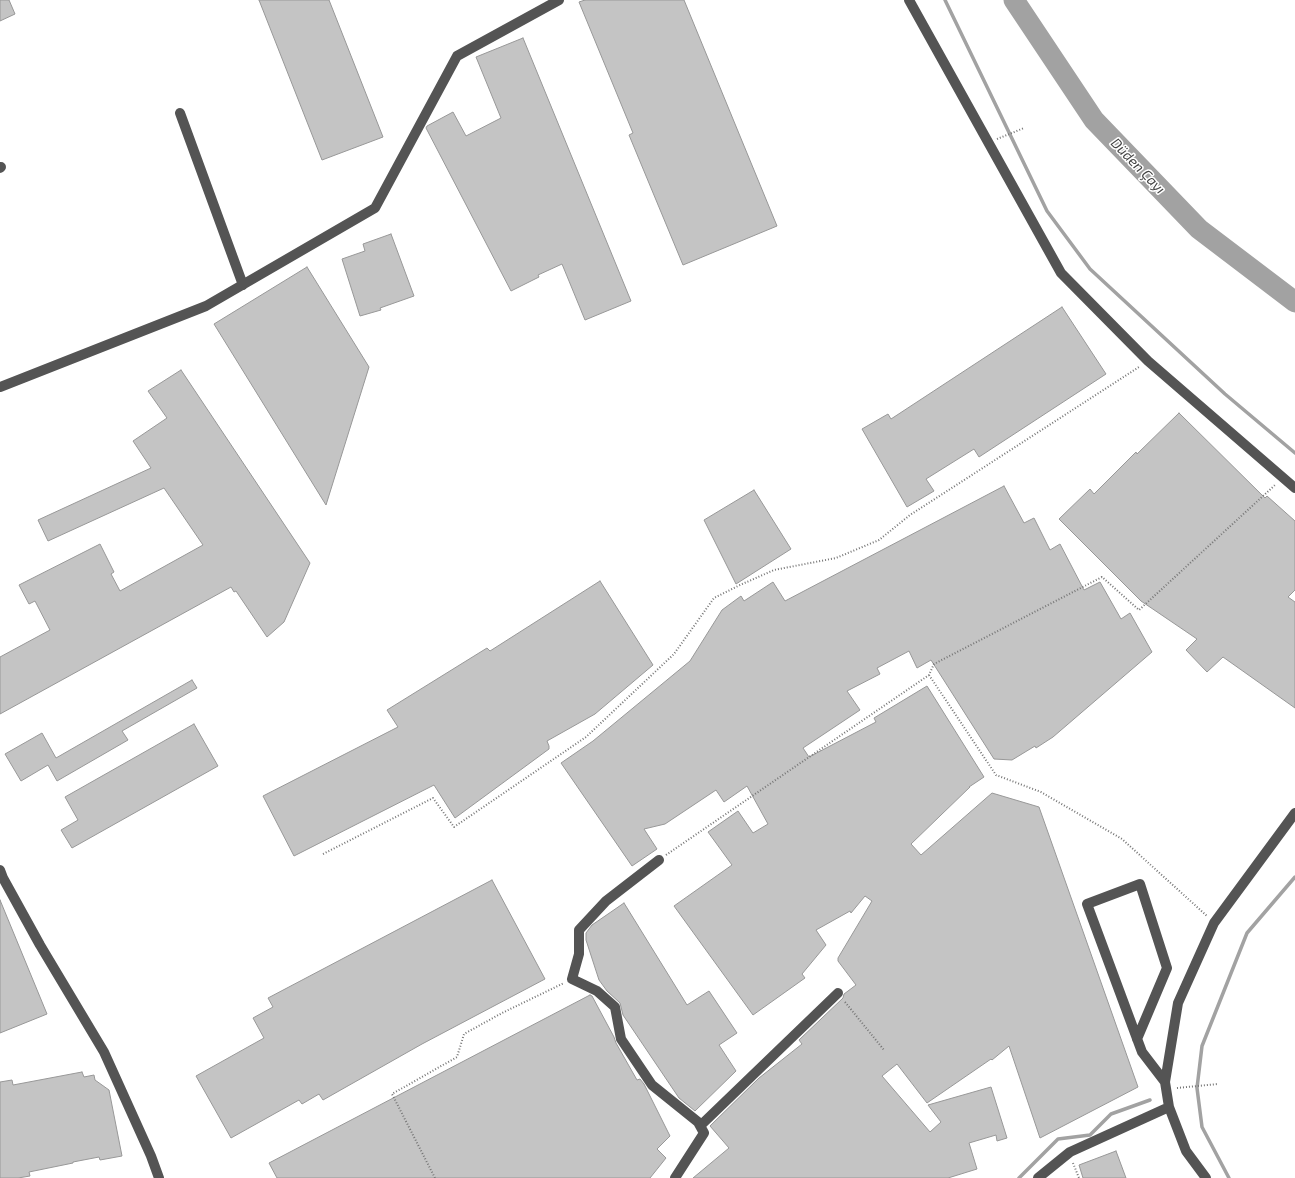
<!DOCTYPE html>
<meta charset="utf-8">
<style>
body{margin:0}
canvas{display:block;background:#fff}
</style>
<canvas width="1295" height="1178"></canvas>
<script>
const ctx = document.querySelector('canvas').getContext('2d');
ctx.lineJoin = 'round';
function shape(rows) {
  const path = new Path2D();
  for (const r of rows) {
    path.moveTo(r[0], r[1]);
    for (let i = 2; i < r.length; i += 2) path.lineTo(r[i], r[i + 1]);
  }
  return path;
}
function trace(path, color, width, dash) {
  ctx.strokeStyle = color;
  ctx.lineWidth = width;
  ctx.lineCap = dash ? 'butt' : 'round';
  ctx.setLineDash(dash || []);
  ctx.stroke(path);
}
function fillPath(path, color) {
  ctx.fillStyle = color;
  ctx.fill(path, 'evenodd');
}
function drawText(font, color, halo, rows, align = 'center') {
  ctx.font = font + ' "Exo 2",sans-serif';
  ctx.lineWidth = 3;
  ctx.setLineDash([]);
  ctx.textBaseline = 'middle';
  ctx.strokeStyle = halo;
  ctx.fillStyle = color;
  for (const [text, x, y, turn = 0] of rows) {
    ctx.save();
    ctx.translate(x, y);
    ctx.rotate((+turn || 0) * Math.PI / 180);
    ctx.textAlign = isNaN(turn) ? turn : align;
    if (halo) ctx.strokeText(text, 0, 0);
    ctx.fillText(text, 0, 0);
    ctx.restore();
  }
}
const stream = shape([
 [945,0,1047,211,1090,269,1225,394,1295,453],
 [1019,1178,1058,1139,1090,1135,1111,1114,1150,1100],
 [1229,1178,1202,1127,1197,1088,1202,1046,1247,933,1295,877]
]);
const river = shape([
 [1014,0,1094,120,1199,229,1295,302]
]);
const building = shape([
 [0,0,9,0,15,14,0,21,0,0],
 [259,0,329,0,383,137,322,160,259,0],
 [585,0,684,0,777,226,683,265,629,135,633,133,579,2,585,0],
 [523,38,631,301,585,320,562,264,538,275,539,277,511,291,426,128,427,126,453,112,466,136,501,118,476,57,523,38],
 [391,234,414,296,380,308,381,310,360,316,342,259,365,251,363,244,391,234],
 [307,267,369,367,326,505,214,324,307,267],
 [1062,307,1106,374,979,457,974,449,926,479,934,491,907,507,862,429,888,414,891,419,1062,307],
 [181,370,310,563,284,622,267,637,236,591,234,592,231,587,0,714,0,657,50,630,35,601,29,604,19,585,100,544,114,572,111,574,120,591,203,545,164,488,48,541,38,520,151,468,133,441,167,418,148,391,181,370],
 [1179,413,1265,498,1267,496,1295,521,1295,590,1288,597,1295,602,1295,708,1223,657,1207,672,1186,650,1197,639,1141,601,1059,519,1090,489,1094,494,1136,452,1137,454,1179,413],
 [1004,486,1024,523,1034,518,1050,550,1060,544,1084,590,1100,582,1121,619,1130,613,1152,652,1053,737,1036,748,1035,746,1012,760,994,759,931,660,917,668,909,651,877,668,880,674,847,691,860,710,803,748,809,757,876,722,874,718,927,686,984,777,969,787,970,787,911,844,921,855,992,793,1039,807,1138,1087,1040,1138,1009,1046,992,1060,991,1059,927,1103,897,1064,882,1076,930,1132,941,1122,928,1105,991,1087,1007,1138,997,1141,996,1135,969,1143,977,1169,948,1178,693,1178,729,1148,710,1126,759,1078,802,1044,799,1040,843,998,844,994,856,985,838,961,838,958,872,901,865,896,851,913,850,911,816,930,826,945,802,974,805,978,753,1015,674,906,732,865,708,832,738,811,753,833,768,824,747,786,724,802,716,790,665,824,644,829,657,849,632,866,561,763,593,741,690,661,722,610,741,596,744,601,773,582,785,601,1004,486],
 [754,490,791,549,736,584,704,520,754,490],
 [600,581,653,665,595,714,547,741,549,746,549,749,455,818,434,785,294,856,263,796,398,727,387,710,487,648,490,651,600,581],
 [192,680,197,688,122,731,128,740,57,781,48,765,21,781,5,754,42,733,56,758,192,680],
 [194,724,218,766,72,848,61,830,78,820,65,797,194,724],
 [492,880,545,979,422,1044,323,1100,319,1094,302,1104,299,1100,231,1138,196,1076,264,1038,253,1018,273,1007,268,998,492,880],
 [0,900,47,1014,0,1033,0,900],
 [624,903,687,1005,709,991,737,1033,719,1045,736,1071,695,1111,679,1098,623,1015,620,1003,607,991,599,980,586,940,586,933,592,925,624,903],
 [590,995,592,996,614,1037,616,1043,637,1080,640,1079,644,1084,670,1136,657,1149,666,1158,650,1178,277,1178,269,1163,590,995],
 [82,1072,84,1077,94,1075,95,1080,109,1090,122,1156,100,1160,99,1157,73,1162,73,1163,29,1172,30,1176,18,1178,0,1178,0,1082,12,1080,13,1085,82,1072],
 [1116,1151,1126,1178,1083,1178,1079,1165,1116,1151]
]);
const path = shape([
 [997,139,1024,128],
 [929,675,996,775,1041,792,1122,839,1207,916],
 [323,854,433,798,454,827,586,737,674,654,714,598,740,585,774,570,836,558,879,540,910,515,1139,367],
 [666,855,929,675,934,664,1102,577,1139,610,1275,485],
 [845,1002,884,1050],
 [1177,1088,1218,1084],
 [1073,1163,1079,1178],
 [435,1178,392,1094,457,1057,464,1034,502,1013,564,983]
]);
const minor = shape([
 [909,0,1061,273,1148,361,1295,488],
 [180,113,243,285],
 [0,168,1,167],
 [0,387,206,306,375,208,457,56,559,0],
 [659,860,606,901,579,930,579,954,572,979,597,991,615,1007,621,1039,652,1085,698,1122,704,1133,675,1178],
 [0,870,3,878,40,945,104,1052,151,1156,159,1178],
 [1137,1039,1167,968,1140,884,1087,904,1142,1052,1165,1082],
 [700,1126,838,993],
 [1038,1178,1070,1152,1169,1107],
 [1206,1178,1186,1151,1169,1107,1165,1082,1178,1003,1214,923,1295,813]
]);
const waterNames = [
 ["Düden Çayı",1138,166,46]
];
trace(stream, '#a2a2a2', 3.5);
trace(river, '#a2a2a2', 21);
fillPath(building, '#c4c4c4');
trace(building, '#989898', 1);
trace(path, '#767676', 2, [1, 2]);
trace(minor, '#545454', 10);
drawText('italic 14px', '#434343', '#fff', waterNames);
</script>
